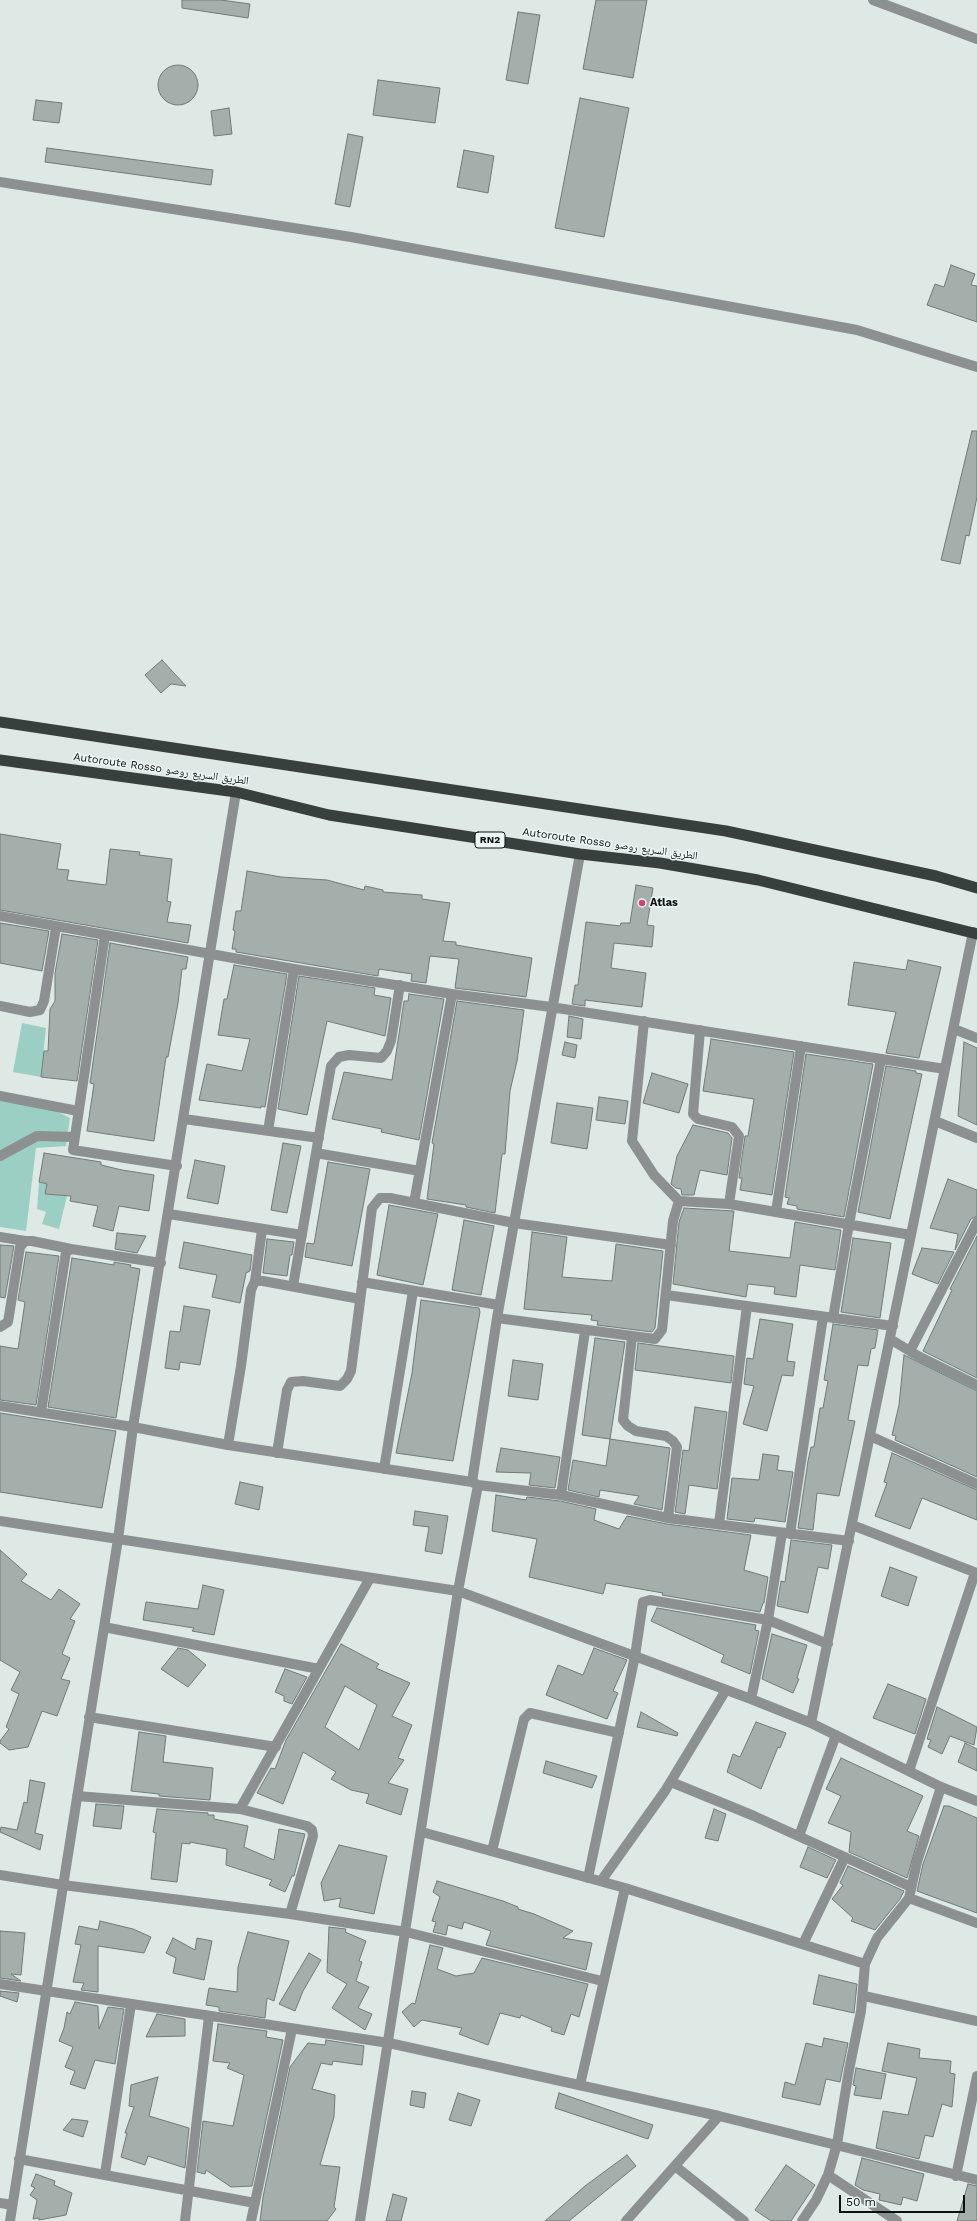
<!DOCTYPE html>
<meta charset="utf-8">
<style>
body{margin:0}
#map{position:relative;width:977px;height:2221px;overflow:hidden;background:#dee9e6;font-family:"Work Sans",sans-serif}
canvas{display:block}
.scale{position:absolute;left:839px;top:2195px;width:126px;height:18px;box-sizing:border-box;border:2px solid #0c100f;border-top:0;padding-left:5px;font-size:12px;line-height:14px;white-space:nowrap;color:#0c100f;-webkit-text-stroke:3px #ecf6f4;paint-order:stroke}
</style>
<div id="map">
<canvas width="977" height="2221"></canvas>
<div class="scale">50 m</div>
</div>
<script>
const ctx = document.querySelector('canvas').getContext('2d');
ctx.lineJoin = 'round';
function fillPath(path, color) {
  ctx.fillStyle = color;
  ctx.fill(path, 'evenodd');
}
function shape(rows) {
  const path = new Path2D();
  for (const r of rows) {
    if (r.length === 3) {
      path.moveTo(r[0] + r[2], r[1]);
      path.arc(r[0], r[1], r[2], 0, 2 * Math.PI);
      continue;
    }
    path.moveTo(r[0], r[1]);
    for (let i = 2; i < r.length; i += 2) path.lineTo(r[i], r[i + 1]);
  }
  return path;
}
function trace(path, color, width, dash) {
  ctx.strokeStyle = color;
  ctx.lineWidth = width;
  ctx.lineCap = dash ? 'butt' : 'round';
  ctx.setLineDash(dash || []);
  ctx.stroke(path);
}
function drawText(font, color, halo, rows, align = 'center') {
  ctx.font = font + ' "Work Sans","Noto Naskh Arabic",sans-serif';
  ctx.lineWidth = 3;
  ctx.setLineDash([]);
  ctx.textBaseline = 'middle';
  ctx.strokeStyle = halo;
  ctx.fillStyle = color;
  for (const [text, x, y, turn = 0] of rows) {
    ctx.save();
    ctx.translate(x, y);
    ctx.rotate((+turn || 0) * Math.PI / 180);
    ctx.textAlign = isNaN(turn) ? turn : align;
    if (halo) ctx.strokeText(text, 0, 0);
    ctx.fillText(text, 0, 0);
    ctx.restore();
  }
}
const green = shape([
 [22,1023,46,1028,41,1077,13,1072],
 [0,1101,42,1104,70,1118,66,1146,36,1148,26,1231,0,1227],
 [39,1182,47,1184,45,1194,67,1196,59,1229,42,1224,46,1212,37,1209]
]);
const building = shape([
 [182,0,221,0,250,4,248,18,182,8,182,0],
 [596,0,647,0,633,78,583,69,596,0],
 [518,12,540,15,528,84,506,80,518,12],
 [178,85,20],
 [378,80,440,88,435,123,373,115,378,80],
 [580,98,629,108,604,237,555,228,580,98],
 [36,100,62,103,59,123,33,120,36,100],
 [229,108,232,134,214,136,211,111,229,108],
 [348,134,363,137,350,207,335,204,348,134],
 [47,148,213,170,211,185,45,162,47,148],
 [464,150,494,156,488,193,457,187,464,150],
 [951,265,975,274,971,285,977,286,977,322,927,305,935,284,944,287,951,265],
 [972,431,977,431,977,497,969,536,966,535,960,564,941,560,972,431],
 [162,660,186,686,171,684,161,693,145,675,162,660],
 [0,834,61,844,57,869,69,870,67,880,106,885,110,849,140,852,139,855,172,859,167,901,171,902,167,922,191,925,188,943,0,910,0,834],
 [247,871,281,877,327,880,364,890,365,886,383,890,383,892,422,895,422,899,450,903,443,941,456,942,456,945,532,958,526,997,455,988,459,959,430,956,426,983,411,981,412,974,379,969,378,976,236,952,236,949,232,949,235,931,233,930,236,911,241,911,247,871],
 [636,885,653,888,647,925,654,926,652,947,614,943,611,968,646,973,642,1007,585,1000,585,1006,572,1004,575,985,578,985,586,922,620,926,621,923,630,923,636,885],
 [0,923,49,931,42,971,0,963,0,923],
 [62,934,98,940,77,1081,41,1077,44,1051,48,1051,50,1009,55,1001,55,973,62,934],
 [110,943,188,957,186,969,182,969,178,1003,168,1057,166,1057,154,1141,87,1131,94,1084,90,1083,110,943],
 [908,960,941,967,919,1058,886,1053,896,1012,848,1005,854,962,906,970,908,960],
 [234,965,287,974,265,1107,261,1106,261,1108,199,1100,207,1064,242,1071,250,1039,218,1035,224,999,227,999,234,965],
 [299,976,375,988,374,995,391,998,385,1036,327,1021,307,1115,278,1109,299,976],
 [409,994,444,999,419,1140,381,1132,382,1129,332,1119,344,1072,392,1080,404,1001,408,1001,409,994],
 [457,1001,524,1010,517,1061,510,1091,505,1154,502,1154,495,1213,466,1207,466,1205,427,1199,434,1144,432,1143,457,1001],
 [569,1016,583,1019,581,1039,567,1037,569,1016],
 [711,1039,794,1052,772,1195,740,1190,742,1178,739,1178,745,1136,748,1136,754,1099,703,1091,711,1039],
 [565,1042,577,1045,575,1058,562,1055,565,1042],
 [964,1042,977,1048,977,1125,958,1116,964,1042],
 [806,1054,873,1064,844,1217,797,1209,797,1206,787,1204,789,1198,785,1197,806,1054],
 [886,1066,916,1071,916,1073,922,1074,890,1219,858,1212,886,1066],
 [652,1073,688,1084,679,1113,643,1103,652,1073],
 [599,1097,628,1101,625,1124,596,1120,599,1097],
 [557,1103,593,1108,587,1149,551,1143,557,1103],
 [693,1125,728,1133,732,1138,727,1175,700,1170,694,1195,682,1195,681,1189,676,1188,671,1184,677,1156,693,1125],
 [283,1143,301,1146,287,1213,271,1210,283,1143],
 [44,1153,101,1162,101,1165,122,1170,154,1175,149,1211,119,1206,113,1231,93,1226,98,1206,70,1201,71,1196,45,1194,47,1184,39,1182,44,1153],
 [195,1160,225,1166,218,1204,187,1198,195,1160],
 [328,1162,370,1169,352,1266,305,1257,307,1243,314,1244,328,1162],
 [948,1179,977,1190,977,1216,971,1219,955,1250,958,1234,930,1228,948,1179],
 [389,1205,438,1214,423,1285,377,1275,389,1205],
 [684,1208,734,1211,729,1251,790,1258,795,1222,841,1230,835,1270,800,1265,796,1297,774,1294,775,1287,748,1284,746,1297,673,1284,679,1222,684,1208],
 [464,1220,494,1226,481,1295,452,1290,464,1220],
 [532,1232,567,1237,562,1277,612,1281,616,1244,663,1251,655,1328,652,1332,597,1325,598,1321,591,1320,592,1315,524,1309,532,1232],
 [117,1233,146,1236,137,1253,115,1249,117,1233],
 [977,1236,977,1378,923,1351,952,1290,950,1289,977,1236],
 [853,1238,891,1243,880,1318,841,1312,853,1238],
 [267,1239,294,1242,292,1255,290,1255,287,1276,263,1273,267,1239],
 [184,1242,252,1255,250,1271,246,1273,240,1303,212,1297,217,1275,179,1268,184,1242],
 [0,1245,14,1246,5,1298,0,1297,0,1245],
 [922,1248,954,1252,938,1284,912,1274,922,1248],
 [26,1252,59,1256,36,1405,0,1400,0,1346,18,1349,25,1302,18,1300,26,1252],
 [72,1258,114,1265,114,1262,131,1265,130,1267,140,1269,116,1418,48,1407,72,1258],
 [421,1300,479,1308,480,1312,453,1461,396,1453,412,1373,421,1300],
 [184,1306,210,1310,200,1365,180,1362,179,1370,165,1368,170,1331,180,1332,184,1306],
 [760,1319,793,1324,787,1361,795,1362,793,1376,782,1375,767,1431,743,1424,754,1386,744,1384,747,1358,753,1359,760,1319],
 [833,1324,878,1330,875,1348,871,1349,868,1366,858,1365,848,1420,855,1421,839,1496,817,1493,813,1530,798,1528,808,1461,811,1447,814,1447,820,1408,823,1408,828,1381,824,1380,833,1324],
 [595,1338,625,1342,610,1439,582,1435,595,1338],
 [638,1343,734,1356,731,1383,635,1370,638,1343],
 [904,1355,977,1391,977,1477,895,1440,896,1436,892,1435,899,1405,904,1355],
 [513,1360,543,1364,538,1400,508,1396,513,1360],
 [695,1407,727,1412,717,1489,689,1485,685,1514,675,1512,683,1450,689,1451,695,1407],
 [0,1413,116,1431,102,1508,0,1492,0,1413],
 [610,1439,670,1448,662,1510,634,1504,639,1496,600,1490,599,1497,568,1490,573,1460,606,1466,610,1439],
 [501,1448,560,1457,555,1488,529,1485,531,1473,496,1472,501,1448],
 [892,1453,977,1490,977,1520,922,1498,910,1529,875,1516,887,1483,884,1482,892,1453],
 [763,1454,779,1456,777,1470,793,1472,785,1522,755,1518,754,1522,727,1519,732,1478,759,1480,763,1454],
 [240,1482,263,1487,259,1510,235,1504,240,1482],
 [496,1495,526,1500,527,1497,560,1501,596,1509,594,1520,619,1529,627,1516,667,1524,751,1535,744,1570,768,1577,764,1603,763,1603,760,1612,662,1595,663,1593,606,1583,603,1594,529,1577,537,1539,492,1531,496,1495],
 [415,1511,448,1516,442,1554,425,1551,429,1527,413,1525,415,1511],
 [791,1540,832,1545,828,1569,818,1567,808,1613,777,1606,781,1581,785,1582,791,1540],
 [0,1550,27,1574,21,1581,51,1600,59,1589,80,1604,70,1619,75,1621,62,1654,70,1658,61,1679,70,1681,57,1716,42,1711,28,1747,9,1750,0,1743,0,1741,9,1729,6,1727,19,1694,11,1690,20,1672,0,1660,0,1550],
 [890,1567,917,1577,908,1606,881,1596,890,1567],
 [203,1585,224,1590,214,1635,192,1631,194,1628,143,1620,146,1602,198,1609,203,1585],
 [657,1608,756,1625,755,1630,759,1631,750,1674,721,1662,724,1655,651,1621,657,1608],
 [772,1634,807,1645,797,1678,799,1679,793,1693,762,1679,772,1634],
 [341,1644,379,1664,376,1668,410,1683,392,1716,412,1725,398,1758,404,1760,388,1783,408,1789,401,1815,366,1803,369,1794,351,1790,331,1779,336,1772,303,1752,283,1804,257,1793,271,1768,275,1769,286,1740,341,1644],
 [345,1686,377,1705,359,1750,325,1727,345,1686],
 [178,1648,188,1650,206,1665,188,1687,161,1669,178,1648],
 [594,1648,627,1660,613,1691,618,1693,607,1719,546,1695,558,1665,583,1675,594,1648],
 [285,1669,307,1677,292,1704,284,1701,284,1696,275,1692,285,1669],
 [888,1684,926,1699,915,1734,873,1718,888,1684],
 [937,1707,977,1727,974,1745,950,1736,942,1754,928,1747,931,1740,927,1739,937,1707],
 [641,1712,678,1733,677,1736,637,1727,641,1712],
 [756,1722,786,1733,780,1748,778,1747,761,1789,727,1772,733,1754,740,1757,756,1722],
 [139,1732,166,1736,163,1762,213,1768,210,1800,159,1796,159,1794,131,1791,139,1732],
 [965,1743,977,1749,977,1771,958,1762,965,1743],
 [841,1758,923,1796,907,1831,919,1836,907,1878,849,1852,851,1832,828,1823,841,1796,826,1789,841,1758],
 [546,1761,597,1776,592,1788,543,1773,546,1761],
 [30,1780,45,1783,35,1833,43,1835,40,1850,0,1832,1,1827,17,1830,24,1802,27,1803,30,1780],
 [96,1804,124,1806,121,1829,93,1826,96,1804],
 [944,1806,949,1806,977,1818,977,1913,917,1891,923,1864,944,1806],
 [157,1809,208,1813,208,1815,214,1815,214,1819,248,1826,244,1847,274,1860,279,1829,305,1834,294,1876,292,1876,285,1892,269,1885,272,1880,226,1865,227,1849,190,1842,190,1844,182,1843,177,1882,151,1879,156,1833,153,1832,157,1809],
 [714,1809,726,1814,718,1841,705,1838,714,1809],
 [339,1845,387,1856,374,1914,339,1907,341,1898,324,1901,321,1883,339,1845],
 [808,1847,836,1860,827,1878,800,1867,808,1847],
 [848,1866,904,1891,900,1899,875,1930,851,1921,853,1918,832,1899,843,1885,840,1883,848,1866],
 [437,1881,503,1901,518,1907,518,1909,534,1914,573,1931,563,1938,592,1943,586,1970,486,1945,491,1931,464,1922,462,1929,448,1925,446,1935,433,1932,436,1922,432,1921,440,1897,433,1892,437,1881],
 [100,1921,133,1929,151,1937,144,1953,98,1946,98,1992,81,1990,84,1983,73,1982,81,1945,75,1944,79,1926,98,1930,100,1921],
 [329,1927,346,1929,345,1932,366,1941,359,1961,362,1962,356,1981,369,1987,358,2008,372,2014,365,2030,332,2008,347,1984,327,1972,329,1927],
 [0,1931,25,1933,21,1975,11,1974,21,1981,0,1978,0,1931],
 [248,1932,289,1941,274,2001,267,1998,265,2018,219,2011,219,2007,206,2005,209,1988,237,1992,238,1967,248,1932],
 [173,1938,195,1950,197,1938,212,1941,204,1980,173,1973,176,1958,166,1953,173,1938],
 [430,1945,443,1948,437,1969,456,1976,474,1973,482,1958,588,1984,579,2017,571,2014,564,2035,551,2031,552,2028,521,2015,520,2018,500,2013,488,2045,459,2034,462,2028,422,2020,414,2027,402,2012,412,2003,415,2004,430,1945],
 [309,1953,321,1960,303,1991,295,2011,279,2004,309,1953],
 [819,1975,857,1984,854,2013,813,2004,819,1975],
 [0,1991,19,1993,17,2002,0,1996,0,1991],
 [75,2002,98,2006,99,2029,108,2007,124,2009,115,2064,95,2060,85,2089,70,2084,75,2071,65,2067,73,2047,59,2041,64,2028,67,2012,70,2014,75,2002],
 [157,2014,185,2019,185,2036,146,2037,157,2014],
 [218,2024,267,2031,266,2037,283,2040,252,2186,231,2187,206,2170,205,2174,197,2172,203,2121,233,2126,244,2075,227,2068,230,2063,213,2061,218,2024],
 [824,2038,848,2043,840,2082,826,2079,820,2105,782,2097,785,2082,795,2085,806,2043,822,2047,824,2038],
 [326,2040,364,2046,362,2065,333,2061,332,2065,321,2063,312,2089,335,2095,334,2117,320,2165,340,2167,334,2207,336,2209,327,2221,260,2221,263,2197,290,2067,308,2043,325,2045,326,2040],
 [888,2043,920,2049,919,2058,951,2061,950,2073,955,2074,952,2107,942,2104,933,2137,925,2135,919,2159,876,2148,883,2111,908,2115,917,2078,882,2071,888,2043],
 [856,2068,886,2074,881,2099,854,2095,856,2086,853,2085,856,2068],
 [158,2077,149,2116,189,2128,185,2168,148,2156,145,2165,121,2157,127,2133,125,2133,134,2107,129,2106,131,2085,158,2077],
 [412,2091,426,2093,424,2108,410,2105,412,2091],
 [458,2093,480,2100,471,2126,449,2120,458,2093],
 [559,2093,653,2125,648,2139,555,2108,559,2093],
 [72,2119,88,2121,83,2137,63,2130,72,2119],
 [627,2155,636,2166,569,2221,545,2221,585,2186,627,2155],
 [862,2158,924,2174,917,2201,903,2197,901,2205,879,2200,880,2194,863,2190,855,2185,862,2158],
 [786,2165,815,2185,791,2221,771,2221,755,2210,786,2165],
 [36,2174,55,2181,54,2185,72,2193,66,2215,39,2220,39,2218,33,2219,37,2200,30,2195,35,2188,31,2186,36,2174],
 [968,2184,977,2186,977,2221,957,2221,968,2184],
 [393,2194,407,2198,401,2221,386,2221,393,2194]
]);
const service = shape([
 [873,0,977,39],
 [0,182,351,237,857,330,977,367],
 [0,1156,37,1136,74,1137]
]);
const minor = shape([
 [0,916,294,969,452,994,551,1007,945,1069],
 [105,935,73,1150,177,1166],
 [0,1006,30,1012,40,1010,44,1001,56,927],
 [644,1021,632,1141,654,1175,679,1201],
 [954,1029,977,1038],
 [700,1030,693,1114,698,1119,732,1127,739,1136,729,1204],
 [0,1096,78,1111],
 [184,1119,319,1138],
 [935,1121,977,1138],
 [268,1131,294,969],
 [316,1153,420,1171],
 [414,1203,452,994],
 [776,1212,801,1046],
 [169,1214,302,1235],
 [0,1237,25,1241],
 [255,1281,262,1230],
 [362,1282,499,1305],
 [293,1286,331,1066,339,1057,349,1055,381,1058,387,1051,391,1041,400,985],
 [666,1295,893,1326],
 [497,1318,655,1339,662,1330,673,1221,679,1201,729,1204,911,1235],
 [833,1318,849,1224,881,1059],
 [0,1327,8,1322,20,1247,25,1241,32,1241,71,1249],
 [632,1337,623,1420,628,1426,636,1431,666,1436,673,1441,677,1447,668,1518],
 [890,1339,918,1356,977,1385],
 [910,1351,977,1222],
 [0,1406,133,1427,228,1445,472,1482],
 [41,1412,66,1252,71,1249,161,1263],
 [870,1436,977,1484],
 [228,1445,241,1366,251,1290,255,1281,263,1281,360,1299],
 [277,1453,287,1390,291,1382,303,1381,340,1386,347,1379,351,1371,372,1208,380,1198,390,1198,514,1223,671,1245],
 [384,1469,413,1291],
 [478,1485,561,1495,668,1518,849,1541],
 [561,1495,585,1331],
 [0,1521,458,1591,751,1699,811,1723,941,1787,977,1801],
 [719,1524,747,1306],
 [852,1525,977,1573],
 [790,1534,823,1317],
 [104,1627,319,1669],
 [751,1699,768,1620,782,1533],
 [89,1717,276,1747],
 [811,1723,973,932],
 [909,1771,975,1573],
 [671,1782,754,1816,911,1887],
 [77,1796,240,1809,370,1578],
 [240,1809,307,1826,312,1830,313,1836,290,1914],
 [422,1832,625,1888,865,1964],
 [799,1836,836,1735],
 [492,1851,524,1719,530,1713,619,1733],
 [0,1875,63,1885,290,1914,406,1932,602,1981],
 [588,1878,635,1656,643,1602,650,1600,768,1620,828,1644],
 [601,1881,665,1791,726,1690],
 [909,1898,977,1923],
 [803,1944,845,1857],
 [0,1984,389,2043,719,2116,977,2180],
 [864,1996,977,2021],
 [580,2085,625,1888],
 [19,2159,255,2203],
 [675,2166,744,2221],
 [105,2174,131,2004],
 [828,2175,897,2221],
 [956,2176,977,2076],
 [0,2203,12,2205],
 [10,2221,118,1539,133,1427,236,792],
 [185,2221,209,2016],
 [251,2221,292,2029],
 [360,2221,458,1591,478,1485,472,1482,497,1318,580,854],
 [626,2221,719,2116],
 [802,2221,816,2200,828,2175,837,2144,849,2070,861,2011,865,1964,877,1938,909,1898,917,1862,941,1787]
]);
const trunk = shape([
 [0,722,726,831,936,876,977,888],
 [0,760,236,792,329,815,580,854,660,863,758,880,977,934]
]);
const markers = [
 [642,903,4,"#d04478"]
];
const shields = [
 [490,840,30]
];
const shieldNames = [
 ["RN2",490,840]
];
const streetNames = [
 ["Autoroute Rosso الطريق السريع روصو",161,769,8],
 ["Autoroute Rosso الطريق السريع روصو",610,844,8]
];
const poiNames = [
 ["Atlas",650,903]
];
fillPath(green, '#9bcfc4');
fillPath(building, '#a4aeab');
trace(building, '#707a78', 1);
trace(service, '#8c9090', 10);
trace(minor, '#8c9090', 10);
trace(trunk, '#38403e', 11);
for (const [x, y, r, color] of markers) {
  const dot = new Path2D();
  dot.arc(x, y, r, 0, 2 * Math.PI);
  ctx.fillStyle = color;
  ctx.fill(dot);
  trace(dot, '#ecf6f4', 1.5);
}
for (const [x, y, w] of shields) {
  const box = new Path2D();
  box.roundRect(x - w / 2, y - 8, w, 16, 3);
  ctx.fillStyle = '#ecf6f4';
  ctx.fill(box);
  trace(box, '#0c100f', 1);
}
drawText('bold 10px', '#0c100f', null, shieldNames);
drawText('11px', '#0c100f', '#ecf6f4', streetNames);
drawText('bold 11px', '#0c100f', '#ecf6f4', poiNames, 'left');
</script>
